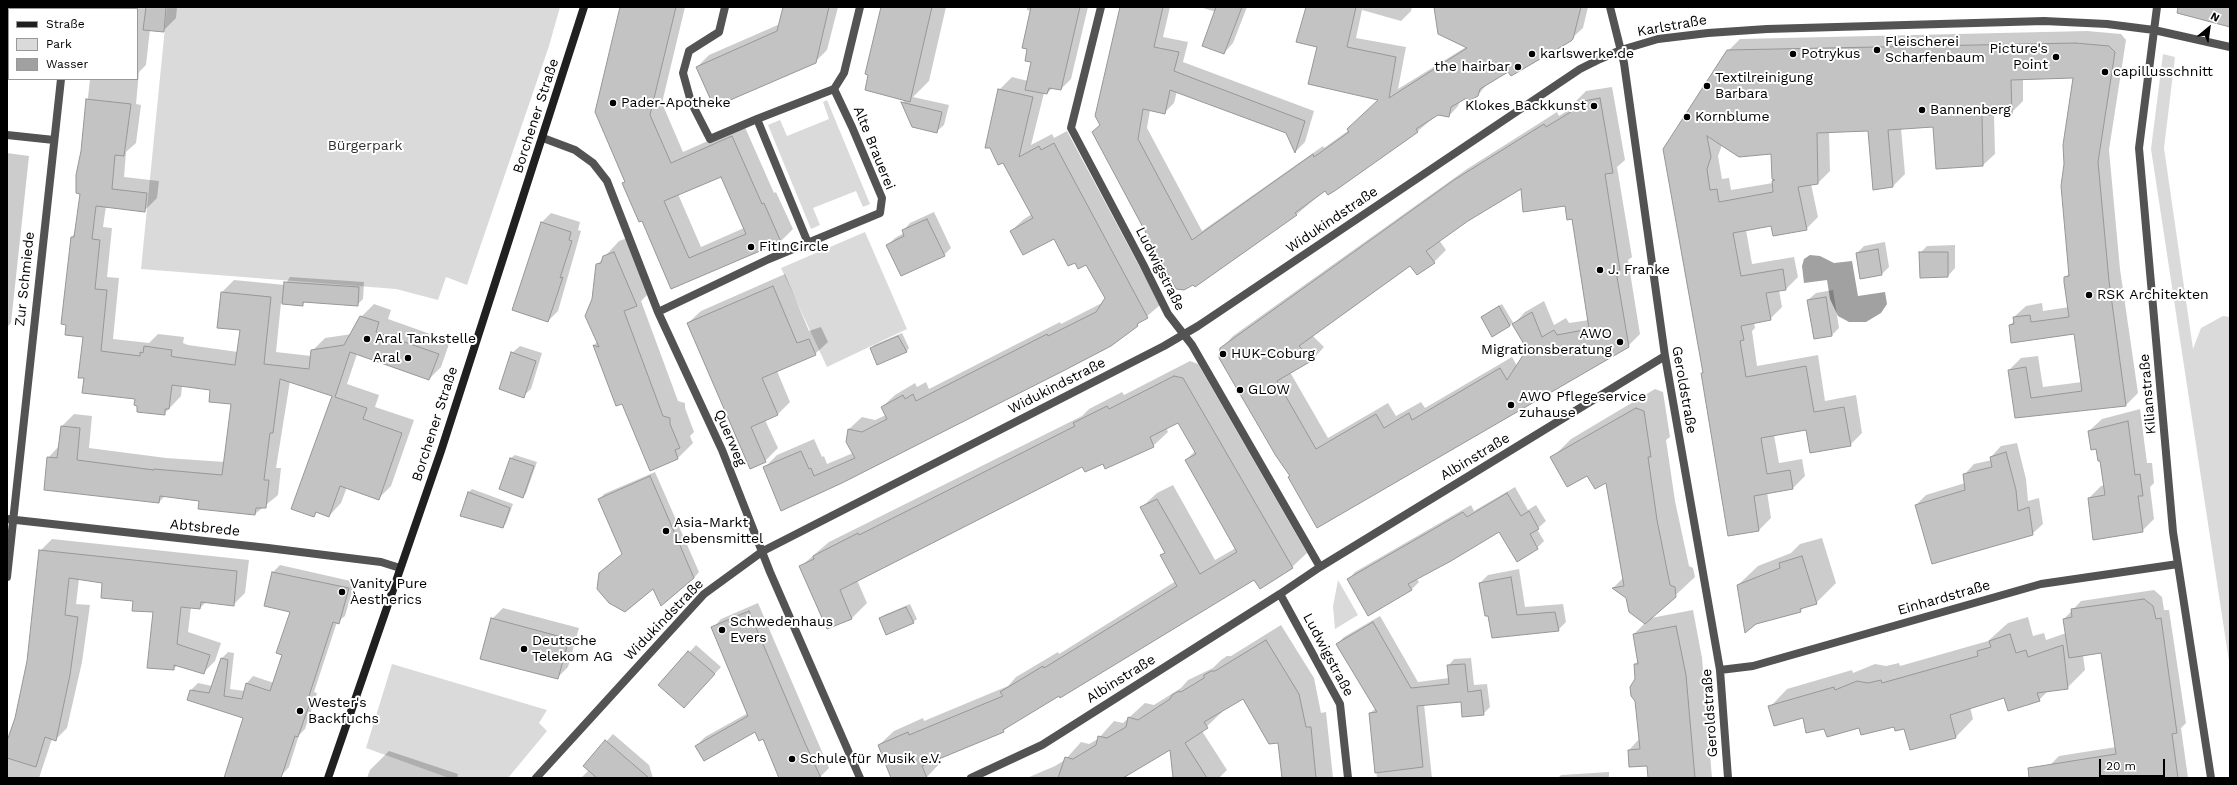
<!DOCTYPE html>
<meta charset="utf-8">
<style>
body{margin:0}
#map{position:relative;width:2237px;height:785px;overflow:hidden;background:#fff;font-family:"Work Sans",sans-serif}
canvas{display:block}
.frame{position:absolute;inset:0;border:8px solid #000;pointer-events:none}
.legend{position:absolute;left:8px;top:8px;width:130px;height:72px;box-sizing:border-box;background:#fff;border:1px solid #999;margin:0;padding:5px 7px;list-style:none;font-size:12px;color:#000}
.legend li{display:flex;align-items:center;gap:8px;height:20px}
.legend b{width:20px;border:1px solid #999}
.north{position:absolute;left:2189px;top:8px;width:40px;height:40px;-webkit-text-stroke:3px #fff;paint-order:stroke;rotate:29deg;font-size:11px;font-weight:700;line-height:16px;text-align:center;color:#000}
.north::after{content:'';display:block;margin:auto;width:14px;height:18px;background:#000;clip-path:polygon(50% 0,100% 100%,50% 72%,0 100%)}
.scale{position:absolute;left:2099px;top:759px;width:66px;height:18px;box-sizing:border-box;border:2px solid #000;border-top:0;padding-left:5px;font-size:12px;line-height:14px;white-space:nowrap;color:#000;-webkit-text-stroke:3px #fff;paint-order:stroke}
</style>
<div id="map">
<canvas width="2237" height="785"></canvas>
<div class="frame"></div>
<ul class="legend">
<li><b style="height:5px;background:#202020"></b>Straße</li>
<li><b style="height:11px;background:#dadada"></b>Park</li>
<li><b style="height:11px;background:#a1a1a1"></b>Wasser</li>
</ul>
<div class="north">N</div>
<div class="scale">20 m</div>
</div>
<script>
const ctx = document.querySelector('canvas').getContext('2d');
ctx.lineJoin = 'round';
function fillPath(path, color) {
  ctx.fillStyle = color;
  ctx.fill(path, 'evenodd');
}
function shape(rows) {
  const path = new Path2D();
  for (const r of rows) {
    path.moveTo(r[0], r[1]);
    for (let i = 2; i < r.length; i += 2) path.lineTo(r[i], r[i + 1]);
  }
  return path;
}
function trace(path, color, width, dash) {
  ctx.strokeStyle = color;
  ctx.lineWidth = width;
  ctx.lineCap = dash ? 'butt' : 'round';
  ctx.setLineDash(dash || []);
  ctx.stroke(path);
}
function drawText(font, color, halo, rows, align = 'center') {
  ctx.font = font + ' "Work Sans",sans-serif';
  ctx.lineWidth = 4;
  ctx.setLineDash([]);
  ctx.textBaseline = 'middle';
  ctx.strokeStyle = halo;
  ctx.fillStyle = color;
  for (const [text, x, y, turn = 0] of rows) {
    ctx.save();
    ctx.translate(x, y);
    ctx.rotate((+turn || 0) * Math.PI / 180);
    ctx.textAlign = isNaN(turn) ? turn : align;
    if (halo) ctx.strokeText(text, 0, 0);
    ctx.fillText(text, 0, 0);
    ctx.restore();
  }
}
const green = shape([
 [167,7,560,7,549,46,467,285,446,277,438,300,396,289,141,269],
 [2163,54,2175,57,2164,148,2193,349,2201,328,2223,316,2230,317,2230,668,2151,149],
 [827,100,870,204,863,207,856,191,813,208,820,225,811,229,768,125,780,120,787,136,829,119,823,102],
 [865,232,907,329,827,367,781,268],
 [1338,580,1358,615,1335,629,1333,606],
 [392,664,547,710,539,723,547,731,508,778,449,778,366,748]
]);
const water = shape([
 [1810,255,1820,256,1834,263,1852,261,1858,296,1885,292,1887,304,1881,313,1866,322,1849,322,1838,316,1830,299,1827,280,1804,283,1802,266,1804,259]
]);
const shadow = shape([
 [7,7,46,7,46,9,9,9,9,70,7,70],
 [98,7,177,7,176,18,163,31,150,29,146,65,139,72,136,104,141,105,136,143,126,152,124,177,159,181,157,198,144,211,106,206,103,227,112,228,107,277,119,278,113,339,149,343,158,334,184,337,183,343,188,345,238,352,241,329,222,292,234,280,285,285,290,277,364,282,363,299,357,305,306,301,302,305,281,303,276,352,311,356,312,351,325,338,352,334,361,317,374,304,391,310,388,319,450,341,441,367,429,379,357,354,347,384,379,395,375,407,414,420,391,486,379,498,347,487,341,503,329,516,317,512,314,515,333,395,290,381,276,468,281,468,278,495,255,514,200,500,165,496,159,502,48,458,59,446,62,426,74,414,92,416,89,448,166,458,225,462,233,404,211,389,182,386,181,396,164,414,138,405,136,398,85,377,84,336,72,237,75,233,81,193,77,192,77,168,82,152,90,79,137,79,137,9,98,9],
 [621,7,685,7,662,103,683,152,744,125,774,193,776,192,793,229,781,241,671,288,642,220,623,183,626,181],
 [722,175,744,228,701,247,678,194],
 [784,7,838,7,827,50,815,62,697,67,709,55,780,24],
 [881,7,946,7,929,81,913,97,949,105,944,125,936,132,902,103,905,100],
 [1027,7,1088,7,1071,79,1061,89,1053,88,1047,93,1044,93,1031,145,1052,134,1054,138,1067,131,1160,305,1137,325,842,482,764,468,777,455,814,439,822,457,824,456,827,464,853,453,849,429,862,417,875,420,886,415,882,407,895,395,915,383,917,387,926,382,929,389,1060,322,1061,324,1102,303,1106,298,1087,264,1075,261,1054,238,1011,231,1024,219,1032,214,999,90,1012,77,1028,81,1032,62,1029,49,1031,11,1027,10],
 [1122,7,1170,7,1163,37,1188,42,1183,62,1314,111,1305,142,1296,151,1287,133,1177,91,1174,103,1164,113,1150,110,1147,128,1202,231,1323,146,1324,148,1349,130,1379,100,1318,46,1307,7,1412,7,1411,11,1401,21,1362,10,1356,38,1406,47,1398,89,1466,47,1435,7,1588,7,1583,28,1570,40,1488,83,1478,95,1460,101,1458,106,1449,116,1438,114,1418,131,1325,190,1296,215,1193,283,1101,124],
 [1200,7,1247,7,1233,43,1224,53,1216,12],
 [2087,31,2121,34,2126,40,2109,150,2120,269,2138,393,2126,405,2016,417,2009,370,2021,358,2038,356,2043,387,2082,382,2075,333,2010,325,2014,321,2014,317,2026,306,2042,303,2043,311,2069,307,2065,277,2070,273,2075,77,2023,78,2023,101,2011,113,1994,114,1995,154,1983,165,1933,126,1901,128,1905,174,1893,186,1874,189,1869,130,1829,131,1830,171,1818,183,1811,184,1818,217,1806,229,1772,225,1746,230,1752,264,1794,257,1798,277,1786,289,1779,290,1782,307,1770,319,1754,322,1755,328,1752,331,1757,366,1818,355,1825,401,1856,395,1862,433,1850,445,1807,429,1774,435,1779,463,1802,459,1805,476,1793,488,1767,492,1771,518,1759,530,1702,373,1704,372,1664,149,1728,51,1740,39],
 [1722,145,1772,153,1775,179,1773,183,1731,190,1729,178,1722,179,1718,156],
 [1612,87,1625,160,1617,167,1632,257,1628,260,1640,334,1628,346,1291,475,1221,349,1233,336,1467,169,1557,112,1559,116,1575,106,1574,103,1586,91],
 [1522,187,1566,205,1573,218,1589,320,1569,323,1566,318,1554,325,1544,301,1525,312,1514,324,1502,304,1482,317,1510,326,1512,323,1528,349,1517,366,1512,357,1425,408,1421,402,1396,416,1388,403,1328,438,1290,372,1313,359,1324,347,1312,335,1411,265,1434,262,1446,250,1439,240,1467,220],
 [7,153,29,156,11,323,7,327],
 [934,212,951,248,944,255,888,245,895,238,904,233,903,231,910,223],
 [551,213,580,222,578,230,581,231,558,311,548,321,542,222],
 [630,237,652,290,641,301,678,401,685,403,685,408,694,432,690,436,693,443,678,458,650,470,623,403,594,345,598,341,593,300,597,265,619,241],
 [1885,242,1889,267,1882,274,1857,253,1864,246],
 [1955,245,1955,268,1948,276,1921,277,1920,253,1927,246],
 [785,274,809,331,821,327,828,342,815,354,777,371,790,402,778,414,765,420,778,448,765,461,688,323,701,311],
 [1833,290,1839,328,1832,335,1808,300,1816,293],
 [902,333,909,348,906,352,871,349,874,345],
 [520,346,542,353,531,389,523,396,512,353],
 [1190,361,1198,364,1307,553,1292,567,1254,579,1059,694,1009,725,1003,731,940,758,941,762,927,777,892,778,879,745,894,731,923,718,924,721,1008,686,1016,677,1058,652,1059,654,1176,581,1162,555,1166,551,1142,507,1157,493,1173,485,1215,560,1236,548,1186,460,1195,451,1179,421,1166,427,1168,432,1153,446,1103,462,1083,466,857,580,867,603,852,618,828,628,800,567,829,542,1082,416,1089,409,1122,392,1124,395],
 [7,383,8,383,7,397],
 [1655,389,1663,392,1670,437,1666,440,1675,501,1689,566,1693,568,1695,577,1651,618,1693,610,1702,658,1712,778,1649,778,1648,765,1629,750,1640,738,1635,664,1639,660,1634,634,1645,623,1627,598,1613,588,1623,578,1607,481,1552,458,1571,439],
 [2140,409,2147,463,2152,463,2154,483,2150,487,2154,519,2142,531,2089,498,2101,486,2105,485,2101,460,2089,431,2102,419],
 [2017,443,2026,479,2028,501,2039,498,2043,524,2032,534,1916,505,1926,495,1965,483,1964,475,1974,464,1992,460,1991,457,2001,446],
 [515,455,537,462,526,493,523,497,501,489,511,458],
 [655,472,699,572,694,578,654,588,623,554,599,500,604,494],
 [1515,487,1528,510,1536,505,1546,521,1537,529,1544,541,1537,548,1499,530,1416,578,1419,582,1412,589,1348,580,1355,572,1471,505,1474,511],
 [472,489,513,504,506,523,503,527,461,515,469,492],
 [1822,538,1836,583,1816,603,1806,606,1800,611,1738,585,1758,566,1791,553,1800,544],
 [52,539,249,560,245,593,233,605,206,602,200,608,191,607,188,632,221,643,215,661,203,673,178,665,173,669,154,611,104,582,79,579,76,604,90,605,82,662,67,728,55,740,52,739,39,778,7,778,7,744,16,718,28,661,40,551],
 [280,565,355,582,345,616,337,622,314,692,317,693,305,729,299,735,289,767,279,778,225,778,245,718,191,690,198,683,212,686,221,659,228,652,234,653,230,689,245,691,247,683,253,676,274,683,284,654,291,611,265,605,273,572],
 [1519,569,1525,607,1563,604,1566,622,1558,630,1489,615,1480,583,1488,575],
 [2154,590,2162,597,2164,610,2169,610,2186,723,2181,728,2188,778,2048,778,2050,765,2059,756,2116,747,2102,652,2083,655,2085,670,2067,688,2048,691,2039,700,2004,697,1970,707,1973,719,1956,737,1894,725,1825,727,1803,717,1770,707,1787,689,1852,670,1853,673,1875,664,1886,666,1899,663,1900,666,1988,641,2008,623,2028,617,2033,636,2044,633,2046,640,2066,633,2064,619,2081,601],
 [758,603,829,768,819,778,777,778,779,776,764,738,755,730,696,746,705,737,748,713,713,628,721,619],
 [910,604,917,619,913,622,880,619,884,615],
 [503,608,579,628,568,667,557,678,492,619],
 [1380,616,1418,682,1449,678,1448,666,1454,659,1471,658,1474,685,1487,684,1490,707,1483,714,1461,701,1424,704,1432,778,1377,778,1370,713,1376,708,1337,644,1344,637],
 [1281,625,1314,678,1321,713,1326,712,1333,778,1283,778,1279,742,1243,697,1221,711,1222,712,1202,731,1227,770,1219,778,1174,778,1171,748,1123,778,1027,778,1055,766,1065,760,1081,742,1089,744,1098,739,1114,721,1123,723,1145,703,1154,705,1181,688,1188,680,1213,668,1221,660,1227,656,1231,656],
 [696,645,721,667,684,707,659,685],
 [613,734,649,765,653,778,581,778,589,770,584,766],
 [389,751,458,774,457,778,367,778,370,770],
 [1609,772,1609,778,1558,778,1561,775]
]);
const building = shape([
 [146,7,166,7,164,32,143,30,146,7],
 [620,7,676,7,650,115,671,163,732,136,762,204,764,203,781,242,671,289,642,221,639,222,622,183,625,182,595,112,620,7],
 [721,177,746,234,689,258,664,201,721,177],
 [783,7,829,7,816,63,714,107,696,67,777,31,783,7],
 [881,7,932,7,910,102,865,90,868,75,865,74,881,7],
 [1031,7,1080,7,1061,90,1049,88,1047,94,1025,90,1031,62,1025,61,1027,49,1022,48,1031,7],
 [1120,7,1163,7,1154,47,1179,52,1174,71,1305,121,1295,153,1286,133,1170,90,1165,114,1143,109,1138,139,1192,240,1313,154,1314,157,1349,132,1347,129,1378,100,1308,84,1317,47,1296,42,1306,7,1356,7,1347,47,1396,57,1389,98,1467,48,1438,34,1434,7,1581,7,1573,39,1571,41,1511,76,1508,72,1480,89,1478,96,1471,100,1465,99,1451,107,1449,117,1438,115,1416,129,1418,132,1336,190,1328,195,1325,191,1295,213,1297,215,1195,287,1193,285,1184,290,1176,289,1092,132,1100,125,1095,116,1120,7],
 [1216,7,1242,7,1224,54,1202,46,1216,7],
 [2178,7,2230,7,2230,27,2177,13,2178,7],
 [2075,43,2109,46,2115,52,2098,162,2109,281,2126,406,2015,418,2008,370,2026,367,2031,398,2082,391,2074,334,2011,343,2009,325,2014,324,2013,317,2030,315,2031,322,2069,317,2064,282,2064,277,2069,276,2061,186,2064,164,2063,145,2073,78,2011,80,2012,114,1982,115,1983,166,1936,169,1933,127,1888,130,1893,187,1873,190,1868,131,1817,133,1818,184,1798,187,1807,230,1773,236,1771,226,1733,233,1741,276,1783,269,1786,290,1766,293,1771,320,1741,326,1744,340,1740,341,1746,377,1806,366,1814,412,1844,407,1851,446,1810,453,1806,430,1761,438,1767,474,1790,470,1793,489,1754,496,1759,531,1728,536,1701,373,1703,373,1663,149,1727,50,2075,43],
 [1707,136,1739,157,1771,154,1772,179,1775,180,1772,181,1773,192,1719,202,1717,189,1710,190,1707,169,1711,157,1707,136],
 [998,89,1033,97,1019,157,1039,146,1041,150,1054,143,1148,318,1137,324,1138,326,1111,346,1065,370,842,483,781,511,763,467,801,451,809,469,811,468,814,476,855,458,846,442,848,429,862,432,887,419,881,407,903,395,905,399,913,394,916,401,1047,334,1048,336,1096,312,1105,298,1086,265,1078,269,1075,263,1068,266,1054,239,1023,255,1010,231,1033,218,1003,163,998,165,990,148,985,148,998,89],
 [1600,98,1613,173,1605,174,1620,270,1616,271,1629,347,1317,528,1288,477,1290,476,1276,456,1219,358,1220,348,1454,180,1544,124,1546,127,1574,110,1573,103,1600,98],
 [1521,189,1523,212,1565,206,1567,220,1572,219,1589,329,1557,335,1554,330,1542,337,1532,312,1512,324,1527,349,1507,380,1500,368,1412,420,1409,413,1384,428,1376,414,1316,449,1277,381,1313,360,1299,346,1410,266,1417,275,1435,263,1426,251,1468,221,1521,189],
 [86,99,131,104,124,156,115,155,112,189,147,193,145,212,96,206,92,239,100,240,95,289,107,290,101,351,140,356,140,352,143,353,144,346,172,350,171,356,175,357,235,365,240,330,217,328,221,292,271,297,264,364,309,369,311,350,344,345,360,316,379,322,376,332,439,354,429,380,350,352,335,397,367,408,363,419,402,433,379,500,340,486,329,517,316,512,314,517,291,509,332,396,280,379,273,433,270,433,264,480,269,480,266,508,256,508,255,515,198,509,199,501,160,496,159,503,44,490,47,457,57,458,61,426,80,428,77,460,154,470,154,469,222,475,231,404,209,402,210,390,172,385,169,409,165,409,165,415,137,412,137,406,134,405,135,399,82,393,84,378,78,378,83,337,65,335,66,325,61,324,71,237,74,237,80,194,76,193,76,175,81,151,86,99],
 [901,102,942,112,937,133,912,127,901,102],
 [927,219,945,256,901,276,886,245,904,236,902,230,927,219],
 [541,222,571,232,569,240,572,241,560,278,563,277,548,322,512,310,541,222],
 [1878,249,1882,275,1860,279,1856,253,1878,249],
 [614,252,637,306,624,311,663,416,670,418,670,424,680,448,675,450,678,459,650,471,622,404,616,406,593,345,599,347,585,316,592,299,596,264,601,263,603,256,614,252],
 [1919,252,1948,252,1948,277,1920,278,1919,252],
 [284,282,359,287,358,306,303,302,303,306,282,304,284,282],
 [773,286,797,343,809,339,816,355,762,378,778,415,751,427,766,462,750,469,687,323,773,286],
 [1826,297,1832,336,1814,339,1807,300,1826,297],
 [1499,306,1510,326,1492,337,1481,317,1499,306],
 [898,336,907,352,877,365,870,348,898,336],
 [511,352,536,361,524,398,499,389,511,352],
 [1174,376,1183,378,1293,568,1260,589,1254,580,1060,698,1059,696,1003,730,1004,732,922,766,927,778,891,778,878,745,908,732,909,735,1003,696,1000,692,1043,666,1044,668,1177,586,1160,555,1165,553,1140,507,1157,499,1200,574,1237,552,1185,460,1196,454,1178,423,1150,437,1154,447,1105,469,1103,464,1085,472,1082,467,840,590,852,619,827,629,799,566,814,559,813,556,858,533,859,535,913,508,1075,426,1073,423,1107,406,1109,409,1174,376],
 [1636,408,1644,411,1651,457,1648,457,1657,520,1670,585,1675,587,1676,597,1645,624,1629,612,1626,598,1612,588,1624,586,1606,483,1595,489,1587,476,1567,487,1550,457,1636,408],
 [2128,421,2135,475,2140,474,2143,496,2138,496,2143,532,2093,540,2088,498,2105,495,2100,461,2098,461,2096,449,2091,450,2088,431,2128,421],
 [2006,452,2016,490,2018,511,2029,507,2033,535,1932,564,1915,505,1965,490,1963,474,1992,467,1990,457,2006,452],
 [510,458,534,466,523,498,499,489,510,458],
 [650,476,694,578,661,606,653,589,625,612,609,603,597,589,599,573,622,554,598,499,650,476],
 [468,492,510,508,503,528,460,516,468,492],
 [1507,493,1521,516,1529,511,1539,529,1530,534,1538,549,1517,562,1499,532,1451,561,1408,584,1412,590,1368,616,1347,579,1463,512,1467,517,1507,493],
 [39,550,237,571,234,606,201,602,200,609,181,607,177,644,210,655,204,674,174,665,174,670,147,668,153,612,132,611,133,601,101,598,102,583,69,578,65,615,78,617,70,675,56,741,45,737,36,767,7,758,7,741,15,718,27,661,39,550],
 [1802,556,1817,604,1800,609,1801,612,1756,624,1745,633,1737,585,1780,568,1779,563,1802,556],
 [272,572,349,588,339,624,333,622,308,699,311,700,306,714,298,737,295,736,281,778,224,778,243,718,187,700,190,690,209,693,221,658,228,660,224,696,242,699,246,683,270,691,282,655,276,653,290,612,264,606,272,572],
 [1511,577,1517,615,1555,612,1559,631,1492,638,1488,616,1485,616,1479,583,1511,577],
 [2144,599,2153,606,2156,619,2161,618,2177,733,2172,734,2178,778,2029,778,2028,768,2116,754,2101,653,2069,658,2063,619,2072,617,2071,609,2144,599],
 [906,607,914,623,886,635,879,618,906,607],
 [749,611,805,743,821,778,779,778,763,739,759,741,755,732,704,761,695,746,748,716,711,627,749,611],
 [491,618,569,639,558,679,480,659,491,618],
 [1373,622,1411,688,1449,684,1447,665,1465,664,1468,692,1481,690,1484,715,1462,717,1461,702,1417,706,1423,767,1375,773,1369,713,1377,712,1336,644,1373,622],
 [1676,626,1686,675,1695,778,1648,778,1647,766,1629,767,1628,750,1640,749,1635,701,1631,696,1630,687,1635,679,1634,664,1638,664,1633,634,1676,626],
 [2010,634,2016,653,2026,650,2028,657,2063,645,2068,689,2037,693,2040,701,2008,711,2004,698,1950,715,1956,738,1910,750,1904,729,1895,731,1894,727,1861,735,1859,728,1827,737,1824,729,1806,733,1803,718,1774,726,1768,706,1834,687,1835,690,1857,681,1868,683,1881,680,1882,683,1978,656,1977,651,1991,647,1989,641,2010,634],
 [1266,640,1299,694,1306,727,1311,727,1316,778,1282,778,1278,743,1269,744,1243,699,1204,722,1208,728,1185,743,1207,778,1173,778,1170,750,1123,778,1058,778,1065,757,1073,759,1096,745,1098,736,1107,738,1126,727,1128,717,1138,720,1170,699,1172,695,1179,691,1181,692,1204,678,1204,675,1211,671,1215,671,1266,640],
 [688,651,715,674,684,708,658,685,688,651],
 [605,740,649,778,597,778,583,766,605,740]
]);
const minor = shape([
 [725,7,719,32,689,51,683,73,691,102,710,139,757,119],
 [1101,7,1071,128,1143,264,1168,314,1192,345,1320,567],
 [1610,7,1624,63,1665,356,1720,670,1728,778],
 [2157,7,2139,148,2173,532,2211,778],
 [69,9,69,7],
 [7,135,54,140],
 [543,138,575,150,593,163,607,181,658,312,722,450,770,572,860,778],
 [808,243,757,119,834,89],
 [658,312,769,259,880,213,882,198,852,127,834,89,844,73,860,7],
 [7,519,268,548,381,562,400,568],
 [7,577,61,79],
 [1720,670,1753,666,2041,584,2178,564],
 [536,778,704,594,763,551,1164,346,1198,326,1580,69,1600,59,1621,50,1658,39,1708,33,1767,29,2044,21,2107,24,2154,30,2230,47],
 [971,778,1042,745,1280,594],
 [1348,778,1340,704,1280,594,1320,567,1665,356]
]);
const secondary = shape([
 [328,778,441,451,584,7]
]);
const markers = [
 [1877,50,4,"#000"],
 [1532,54,4,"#000"],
 [1793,54,4,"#000"],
 [2056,57,4,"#000"],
 [1518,67,4,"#000"],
 [2105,72,4,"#000"],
 [1707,86,4,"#000"],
 [613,103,4,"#000"],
 [1594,106,4,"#000"],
 [1922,110,4,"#000"],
 [1687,117,4,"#000"],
 [751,247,4,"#000"],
 [1600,270,4,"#000"],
 [2089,295,4,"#000"],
 [367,339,4,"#000"],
 [1620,342,4,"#000"],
 [1223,354,4,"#000"],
 [408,358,4,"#000"],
 [1240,390,4,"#000"],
 [1511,405,4,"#000"],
 [666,531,4,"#000"],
 [342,592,4,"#000"],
 [722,630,4,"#000"],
 [524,649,4,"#000"],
 [300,711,4,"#000"],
 [792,759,4,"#000"]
];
const streetNames = [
 ["Karlstraße",1672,26,-10],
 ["Borchener Straße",536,116,-72],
 ["Alte Brauerei",874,148,68],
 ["Widukindstraße",1332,220,-34],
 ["Ludwigstraße",1160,269,63],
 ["Zur Schmiede",25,279,-84],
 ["Widukindstraße",1057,386,-27],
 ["Geroldstraße",1684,390,80],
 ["Kilianstraße",2148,394,-95],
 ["Borchener Straße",435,424,-72],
 ["Querweg",730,438,67],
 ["Albinstraße",1475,457,-31],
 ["Abtsbrede",205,528,6],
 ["Einhardstraße",1944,598,-16],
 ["Widukindstraße",664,620,-46],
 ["Ludwigstraße",1328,655,62],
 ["Albinstraße",1121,679,-32],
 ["Geroldstraße",1710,713,-94]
];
const poiNames = [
 ["Fleischerei",1885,42],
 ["Scharfenbaum",1885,58],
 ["Picture's",2048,49,"right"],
 ["Point",2048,65,"right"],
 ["karlswerke.de",1540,54],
 ["Potrykus",1801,54],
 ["the hairbar",1510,67,"right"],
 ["capillusschnitt",2113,72],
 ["Textilreinigung",1715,78],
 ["Barbara",1715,94],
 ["Pader-Apotheke",621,103],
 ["Klokes Backkunst",1586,106,"right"],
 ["Bannenberg",1930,110],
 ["Kornblume",1695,117],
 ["FitInCircle",759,247],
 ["J. Franke",1608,270],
 ["RSK Architekten",2097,295],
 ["AWO",1612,334,"right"],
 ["Migrationsberatung",1612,350,"right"],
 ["Aral Tankstelle",375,339],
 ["HUK-Coburg",1231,354],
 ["Aral",400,358,"right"],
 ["GLOW",1248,390],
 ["AWO Pflegeservice",1519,397],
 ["zuhause",1519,413],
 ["Asia-Markt",674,523],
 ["Lebensmittel",674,539],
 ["Vanity Pure",350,584],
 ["Àestherics",350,600],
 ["Schwedenhaus",730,622],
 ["Evers",730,638],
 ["Deutsche",532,641],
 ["Telekom AG",532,657],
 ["Wester's",308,703],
 ["Backfuchs",308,719],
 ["Schule für Musik e.V.",800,759]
];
const parkNames = [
 ["Bürgerpark",365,146]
];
fillPath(green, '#dadada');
fillPath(water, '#a1a1a1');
fillPath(shadow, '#0003');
fillPath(building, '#c3c3c3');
trace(building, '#979797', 1);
trace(minor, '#535353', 8);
trace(secondary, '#202020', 8);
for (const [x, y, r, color] of markers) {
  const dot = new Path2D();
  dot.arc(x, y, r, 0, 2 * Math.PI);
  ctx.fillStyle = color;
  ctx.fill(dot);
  trace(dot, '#fff', 1.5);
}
drawText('14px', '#000', '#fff', streetNames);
drawText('14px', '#000', '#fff', poiNames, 'left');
drawText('14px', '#313131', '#fff', parkNames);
</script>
